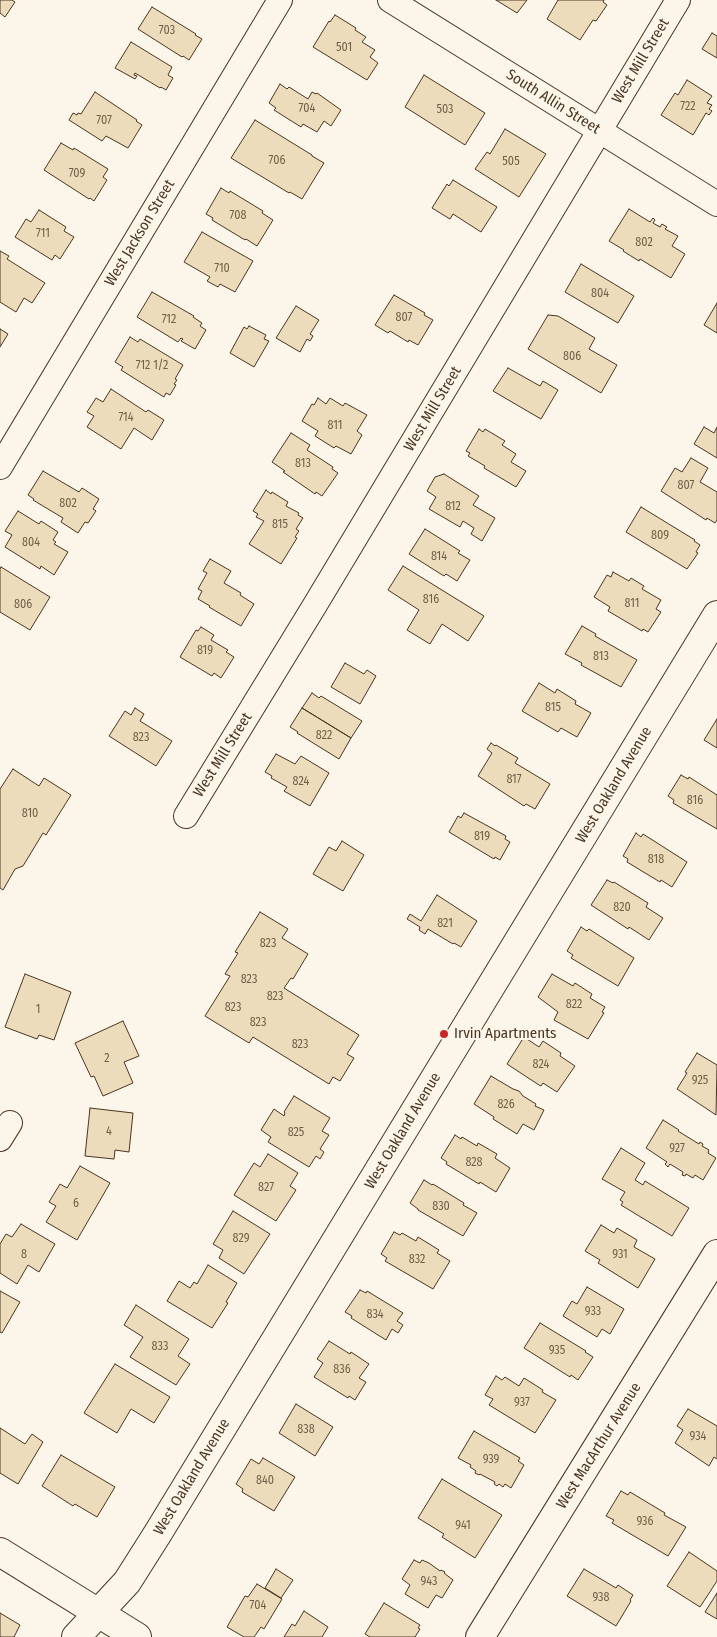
<!DOCTYPE html>
<style>
body{margin:0}
canvas{display:block;background:#fbf6e9}
</style>
<canvas width="717" height="1637"></canvas>
<script>
const ctx = document.querySelector('canvas').getContext('2d');
ctx.lineJoin = 'round';
function fillPath(path, color) {
  ctx.fillStyle = color;
  ctx.fill(path, 'evenodd');
}
function shape(rows) {
  const path = new Path2D();
  for (const r of rows) {
    path.moveTo(r[0], r[1]);
    for (let i = 2; i < r.length; i += 2) path.lineTo(r[i], r[i + 1]);
  }
  return path;
}
function trace(path, color, width, dash) {
  ctx.strokeStyle = color;
  ctx.lineWidth = width;
  ctx.lineCap = dash ? 'butt' : 'round';
  ctx.setLineDash(dash || []);
  ctx.stroke(path);
}
function drawText(font, color, halo, rows, align = 'center') {
  ctx.font = font + ' "Fira Sans Condensed",sans-serif';
  ctx.lineWidth = 4;
  ctx.setLineDash([]);
  ctx.textBaseline = 'middle';
  ctx.strokeStyle = halo;
  ctx.fillStyle = color;
  for (const [text, x, y, turn = 0] of rows) {
    ctx.save();
    ctx.translate(x, y);
    ctx.rotate((+turn || 0) * Math.PI / 180);
    ctx.textAlign = isNaN(turn) ? turn : align;
    if (halo) ctx.strokeText(text, 0, 0);
    ctx.fillText(text, 0, 0);
    ctx.restore();
  }
}
const building = shape([
 [0,0,12,0,15,2,5,17,0,13,0,0],
 [496,0,527,0,517,13,496,0],
 [558,0,604,0,603,2,607,5,596,21,593,20,580,40,547,19,558,0],
 [152,7,196,34,195,35,202,39,189,60,183,56,182,57,138,29,152,7],
 [335,15,356,28,355,30,366,37,362,42,375,50,370,57,378,63,367,80,313,47,329,21,330,22,335,15],
 [712,33,717,36,717,58,702,49,712,33],
 [131,42,172,67,168,75,173,78,166,90,161,87,160,88,135,73,134,75,137,76,135,79,115,68,131,42],
 [424,75,485,113,465,145,405,107,424,75],
 [687,80,712,96,707,103,712,105,709,109,712,111,709,115,706,113,693,135,661,115,675,93,678,95,687,80],
 [280,84,287,89,289,87,308,99,312,92,316,94,317,93,341,110,331,126,324,121,317,132,303,124,301,127,274,110,276,108,269,103,280,84],
 [95,92,137,120,136,121,142,125,128,148,106,136,102,141,69,120,73,113,77,115,78,113,81,114,95,92],
 [255,120,312,155,312,156,324,163,302,199,290,192,289,193,231,158,255,120],
 [505,129,546,154,519,197,475,169,487,152,490,154,505,129],
 [61,143,73,150,74,148,108,169,103,177,107,180,94,201,90,198,89,199,44,170,61,143],
 [453,180,497,207,481,232,453,214,450,219,432,208,447,184,449,186,453,180],
 [221,188,229,193,230,191,263,211,262,213,273,220,257,246,246,239,245,240,212,220,213,218,206,214,221,188],
 [629,209,650,222,653,218,655,220,653,223,660,227,662,224,667,227,665,229,678,236,672,246,685,254,671,278,640,259,639,261,623,251,624,250,609,241,629,209],
 [39,210,66,227,64,231,74,237,60,259,55,255,52,260,15,237,26,219,31,222,39,210],
 [202,232,253,261,235,292,220,284,218,287,207,281,210,277,184,262,202,232],
 [0,251,9,256,7,259,45,283,32,303,24,298,16,312,0,302,0,251],
 [581,264,634,296,618,323,565,292,581,264],
 [152,292,194,316,193,317,202,323,200,326,206,330,195,349,181,341,183,339,181,338,178,342,137,317,152,292],
 [394,295,425,313,424,315,433,320,418,345,409,340,408,342,390,331,388,333,375,325,394,295],
 [717,303,717,333,704,325,717,303],
 [296,306,319,320,310,334,313,336,310,341,307,339,300,352,276,338,296,306],
 [548,315,558,316,595,338,589,349,617,365,601,393,528,349,548,315],
 [249,326,266,335,264,339,269,341,254,367,230,353,244,327,247,329,249,326],
 [0,329,8,334,0,347,0,329],
 [130,337,138,342,140,339,183,365,175,379,177,380,174,384,176,385,170,395,166,393,164,397,121,370,123,367,115,362,130,337],
 [508,368,540,386,543,381,558,390,541,419,493,391,508,368],
 [111,389,146,412,148,410,164,420,152,440,134,428,121,449,87,427,94,416,87,412,96,398,103,402,111,389],
 [318,398,326,404,330,398,343,406,345,403,367,415,357,431,362,435,351,454,336,446,334,448,315,436,318,431,302,421,312,404,314,405,318,398],
 [704,427,714,433,717,427,717,458,694,444,704,427],
 [479,429,483,432,485,429,505,441,502,445,516,454,511,462,526,471,516,487,484,468,485,466,468,456,470,453,466,451,479,429],
 [291,433,310,445,307,450,333,467,332,469,338,473,322,496,316,492,315,494,283,472,285,471,272,462,291,433],
 [691,458,708,468,700,482,717,492,717,520,715,523,707,518,706,520,661,491,675,468,682,472,691,458],
 [43,471,79,492,82,488,99,499,93,509,96,511,88,523,85,522,78,533,61,522,63,518,33,500,34,499,28,495,43,471],
 [444,474,479,496,473,505,495,518,482,541,471,534,474,528,463,521,460,527,429,509,436,497,427,491,435,477,444,474],
 [266,490,271,494,272,492,288,502,286,506,299,513,298,515,303,518,296,529,299,531,295,537,297,538,281,564,249,544,264,521,256,517,258,514,253,511,266,490],
 [641,507,695,540,694,541,700,545,696,552,698,553,687,569,626,532,641,507],
 [18,511,39,524,41,521,58,532,53,540,56,542,54,544,68,552,54,575,41,566,40,569,5,547,12,535,5,531,18,511],
 [425,529,460,551,458,553,470,560,457,581,446,574,444,576,409,554,425,529],
 [210,559,231,571,224,583,241,593,240,595,254,604,241,626,209,607,210,606,198,599,202,591,198,589,207,573,203,571,210,559],
 [403,566,484,616,468,641,442,624,430,644,407,630,419,610,388,590,403,566],
 [1,567,50,597,30,630,0,612,0,569,1,567],
 [613,572,629,581,631,578,644,586,642,589,661,600,656,609,661,612,648,632,643,629,642,631,608,611,610,607,594,597,607,575,611,577,613,572],
 [582,626,596,634,595,636,637,660,621,687,581,665,582,663,565,654,582,626],
 [201,627,214,635,211,640,228,650,226,652,234,657,221,678,214,673,212,676,180,657,196,630,198,631,201,627],
 [345,663,364,674,367,670,376,676,360,704,331,687,345,663],
 [539,683,555,693,557,689,576,701,575,704,591,713,577,737,561,728,558,732,522,711,539,683],
 [312,693,319,698,321,696,362,721,351,738,302,708,312,693],
 [135,708,144,714,140,721,172,741,156,766,109,736,125,711,131,715,135,708],
 [302,708,351,738,339,759,297,733,298,732,290,727,302,708],
 [717,719,717,748,704,740,717,719],
 [491,743,495,746,496,745,518,758,515,763,550,784,535,809,526,804,524,806,478,776,492,753,487,749,491,743],
 [276,754,295,764,301,756,329,773,310,806,284,791,287,787,271,778,272,776,265,772,276,754],
 [13,769,39,786,44,778,71,795,46,835,43,833,23,866,15,869,3,890,0,888,0,789,13,769],
 [681,775,688,779,689,777,717,795,717,829,673,803,674,800,668,796,681,775],
 [464,813,506,836,505,839,510,842,500,860,495,857,494,859,449,832,458,816,461,818,464,813],
 [636,833,641,837,643,834,687,862,672,887,661,880,660,882,627,862,628,859,623,856,636,833],
 [342,841,364,855,343,891,313,874,329,847,336,851,342,841],
 [607,880,613,883,614,882,648,903,646,907,663,918,649,940,629,927,628,929,591,905,607,880],
 [437,895,477,921,461,947,454,943,453,944,428,929,425,934,419,930,420,927,407,919,410,914,421,921,437,895],
 [260,912,288,929,282,938,308,954,293,979,291,978,284,988,359,1035,347,1054,354,1058,340,1081,333,1077,329,1084,253,1037,249,1043,205,1016,230,976,225,974,238,953,235,952,260,912],
 [581,927,587,931,589,929,634,958,618,986,571,958,573,955,567,951,581,927],
 [25,974,71,992,54,1040,39,1035,37,1039,5,1027,25,974],
 [552,974,573,986,575,983,592,994,590,998,605,1007,602,1012,604,1013,588,1039,554,1020,558,1012,538,997,552,974],
 [123,1021,139,1056,124,1062,133,1083,103,1096,94,1076,91,1077,75,1043,123,1021],
 [524,1037,539,1047,543,1041,561,1053,560,1056,575,1066,557,1092,543,1083,541,1086,539,1085,507,1064,524,1037],
 [697,1053,717,1065,716,1115,677,1089,687,1073,685,1072,697,1053],
 [491,1076,513,1089,519,1091,523,1096,536,1104,535,1106,544,1110,534,1130,523,1124,517,1134,493,1119,494,1117,474,1104,491,1076],
 [294,1096,330,1118,322,1131,329,1135,320,1149,324,1152,320,1159,316,1156,309,1167,268,1142,271,1137,261,1130,274,1109,284,1116,285,1113,284,1112,294,1096],
 [90,1108,133,1113,129,1152,115,1150,114,1159,85,1156,90,1108],
 [663,1120,679,1130,678,1131,699,1144,700,1142,703,1144,702,1146,709,1150,708,1153,716,1158,703,1180,695,1175,693,1178,686,1174,685,1176,682,1175,683,1172,670,1164,668,1167,665,1164,667,1162,646,1148,663,1120],
 [455,1135,461,1139,462,1137,477,1146,478,1143,497,1154,495,1158,510,1168,496,1192,480,1182,479,1184,446,1164,447,1162,441,1158,455,1135],
 [621,1148,645,1163,635,1180,643,1185,645,1181,689,1208,672,1236,621,1205,623,1202,620,1200,625,1192,602,1179,621,1148],
 [268,1154,298,1173,290,1186,296,1190,276,1221,234,1195,254,1163,260,1167,268,1154],
 [80,1166,110,1183,77,1240,46,1222,56,1206,49,1202,60,1184,67,1188,80,1166],
 [424,1180,432,1185,433,1184,464,1203,463,1205,477,1213,463,1236,418,1210,418,1209,410,1203,424,1180],
 [233,1211,270,1234,244,1274,219,1258,223,1250,213,1244,233,1211],
 [21,1224,55,1244,39,1272,28,1265,17,1284,0,1273,0,1244,6,1234,12,1237,21,1224],
 [601,1225,614,1233,617,1228,637,1240,634,1247,655,1259,638,1288,598,1263,600,1260,585,1251,601,1225],
 [394,1232,400,1235,402,1233,416,1241,418,1237,439,1250,437,1253,450,1261,433,1289,385,1261,387,1258,381,1254,394,1232],
 [208,1265,237,1283,226,1302,228,1303,212,1328,167,1301,179,1281,190,1288,194,1282,197,1284,208,1265],
 [587,1287,624,1309,610,1334,602,1329,597,1337,563,1316,572,1301,577,1304,587,1287],
 [360,1290,366,1293,367,1291,403,1313,397,1321,403,1325,398,1333,392,1329,386,1340,351,1318,352,1316,345,1312,360,1290],
 [0,1291,20,1302,2,1333,0,1332,0,1291],
 [136,1305,189,1339,178,1356,190,1364,176,1385,130,1357,143,1337,124,1325,136,1305],
 [540,1323,586,1351,585,1352,593,1357,578,1380,571,1375,570,1377,524,1348,540,1323],
 [329,1341,350,1354,351,1352,369,1364,359,1378,366,1382,355,1400,349,1396,348,1398,314,1377,323,1363,317,1359,329,1341],
 [115,1364,170,1397,154,1423,131,1409,117,1433,84,1413,115,1364],
 [496,1376,502,1380,505,1377,519,1386,524,1378,543,1390,542,1392,556,1400,535,1433,489,1405,493,1399,485,1395,496,1376],
 [296,1404,333,1427,315,1456,279,1433,296,1404],
 [688,1409,717,1426,717,1459,714,1457,709,1466,675,1443,683,1430,677,1426,688,1409],
 [0,1428,25,1444,32,1434,43,1442,18,1484,0,1473,0,1428],
 [474,1431,520,1458,518,1461,524,1465,511,1488,505,1484,503,1487,499,1484,497,1486,494,1484,495,1482,480,1474,479,1475,475,1473,476,1471,470,1467,471,1465,458,1458,474,1431],
 [61,1455,115,1487,97,1517,75,1504,73,1506,42,1486,61,1455],
 [263,1458,295,1477,274,1511,242,1492,243,1489,236,1484,251,1459,259,1464,263,1458],
 [442,1479,502,1515,475,1558,442,1537,444,1534,418,1518,442,1479],
 [621,1491,628,1495,630,1492,665,1513,664,1515,686,1527,668,1556,612,1523,614,1520,606,1516,621,1491],
 [689,1552,717,1571,717,1581,700,1607,667,1586,689,1552],
 [414,1560,420,1563,422,1560,429,1563,440,1571,441,1570,445,1572,444,1573,453,1580,442,1598,436,1595,428,1608,405,1594,410,1585,402,1579,414,1560],
 [276,1569,293,1580,281,1598,265,1588,276,1569],
 [584,1569,616,1588,618,1585,633,1595,630,1600,631,1601,616,1626,567,1596,584,1569],
 [257,1584,282,1599,264,1629,261,1627,254,1637,244,1637,227,1627,245,1596,248,1597,257,1584],
 [717,1593,717,1619,705,1612,717,1593],
 [384,1603,420,1625,418,1628,420,1629,415,1637,370,1637,365,1634,384,1603],
 [304,1611,328,1627,322,1637,284,1637,292,1624,295,1626,304,1611],
 [0,1613,20,1625,14,1637,0,1637,0,1613]
]);
const minor = shape([
 [390,0,717,204],
 [0,467,280,0],
 [186,816,315,605,678,0],
 [0,1139,10,1123]
]);
const secondary = shape([
 [0,1552,137,1637],
 [76,1637,127,1582,158,1533,717,615],
 [480,1637,717,1254]
]);
const markers = [
 [444,1034,5,"#c62828"]
];
const numberNames = [
 ["703",167,31],
 ["501",344,48],
 ["722",688,107],
 ["704",307,109],
 ["503",445,110],
 ["707",104,121],
 ["706",277,161],
 ["505",511,162],
 ["709",77,174],
 ["708",238,216],
 ["711",43,234],
 ["802",644,243],
 ["710",222,269],
 ["804",600,294],
 ["807",404,318],
 ["712",169,320],
 ["806",572,357],
 ["712 1/2",152,366],
 ["714",126,418],
 ["811",335,426],
 ["813",303,464],
 ["807",686,486],
 ["802",68,504],
 ["812",453,507],
 ["815",280,525],
 ["809",660,536],
 ["804",31,543],
 ["814",439,557],
 ["816",431,600],
 ["811",632,604],
 ["806",23,605],
 ["819",205,651],
 ["813",601,657],
 ["815",553,708],
 ["822",324,736],
 ["823",141,738],
 ["817",514,780],
 ["824",301,782],
 ["816",695,801],
 ["810",30,814],
 ["819",482,837],
 ["818",656,860],
 ["820",622,908],
 ["821",445,924],
 ["823",268,944],
 ["823",249,980],
 ["823",275,997],
 ["822",574,1005],
 ["823",233,1008],
 ["1",38,1010],
 ["823",258,1023],
 ["823",300,1045],
 ["2",107,1059],
 ["824",541,1065],
 ["925",700,1081],
 ["826",506,1105],
 ["4",109,1132],
 ["825",296,1133],
 ["927",677,1149],
 ["828",474,1163],
 ["827",266,1188],
 ["6",76,1204],
 ["830",441,1207],
 ["829",241,1239],
 ["8",24,1255],
 ["931",620,1255],
 ["832",417,1260],
 ["933",593,1312],
 ["834",375,1315],
 ["833",160,1347],
 ["935",557,1351],
 ["836",342,1370],
 ["937",522,1403],
 ["838",306,1430],
 ["934",698,1437],
 ["939",491,1460],
 ["840",265,1481],
 ["936",645,1522],
 ["941",463,1526],
 ["943",429,1582],
 ["938",601,1598],
 ["704",258,1606]
];
const streetNames = [
 ["West Mill Street",641,61,-59],
 ["South Allin Street",553,102,32],
 ["West Jackson Street",140,233,-59],
 ["West Mill Street",433,409,-59],
 ["West Mill Street",223,755,-58],
 ["West Oakland Avenue",614,785,-59],
 ["West Oakland Avenue",403,1131,-59],
 ["West MacArthur Avenue",599,1446,-58],
 ["West Oakland Avenue",192,1477,-59]
];
const poiNames = [
 ["Irvin Apartments",454,1034]
];
fillPath(building, '#ecdcbc');
trace(building, '#4a3520', 1);
trace(minor, '#4a3520', 26);
trace(secondary, '#4a3520', 30);
trace(minor, '#fbf6e9', 24);
trace(secondary, '#fbf6e9', 28);
for (const [x, y, r, color] of markers) {
  const dot = new Path2D();
  dot.arc(x, y, r, 0, 2 * Math.PI);
  ctx.fillStyle = color;
  ctx.fill(dot);
  trace(dot, '#fbf6e9', 2);
}
drawText('12px', '#725f47', null, numberNames);
drawText('15px', '#4a3520', '#fbf6e9', streetNames);
drawText('15px', '#4a3520', '#fbf6e9', poiNames, 'left');
</script>
